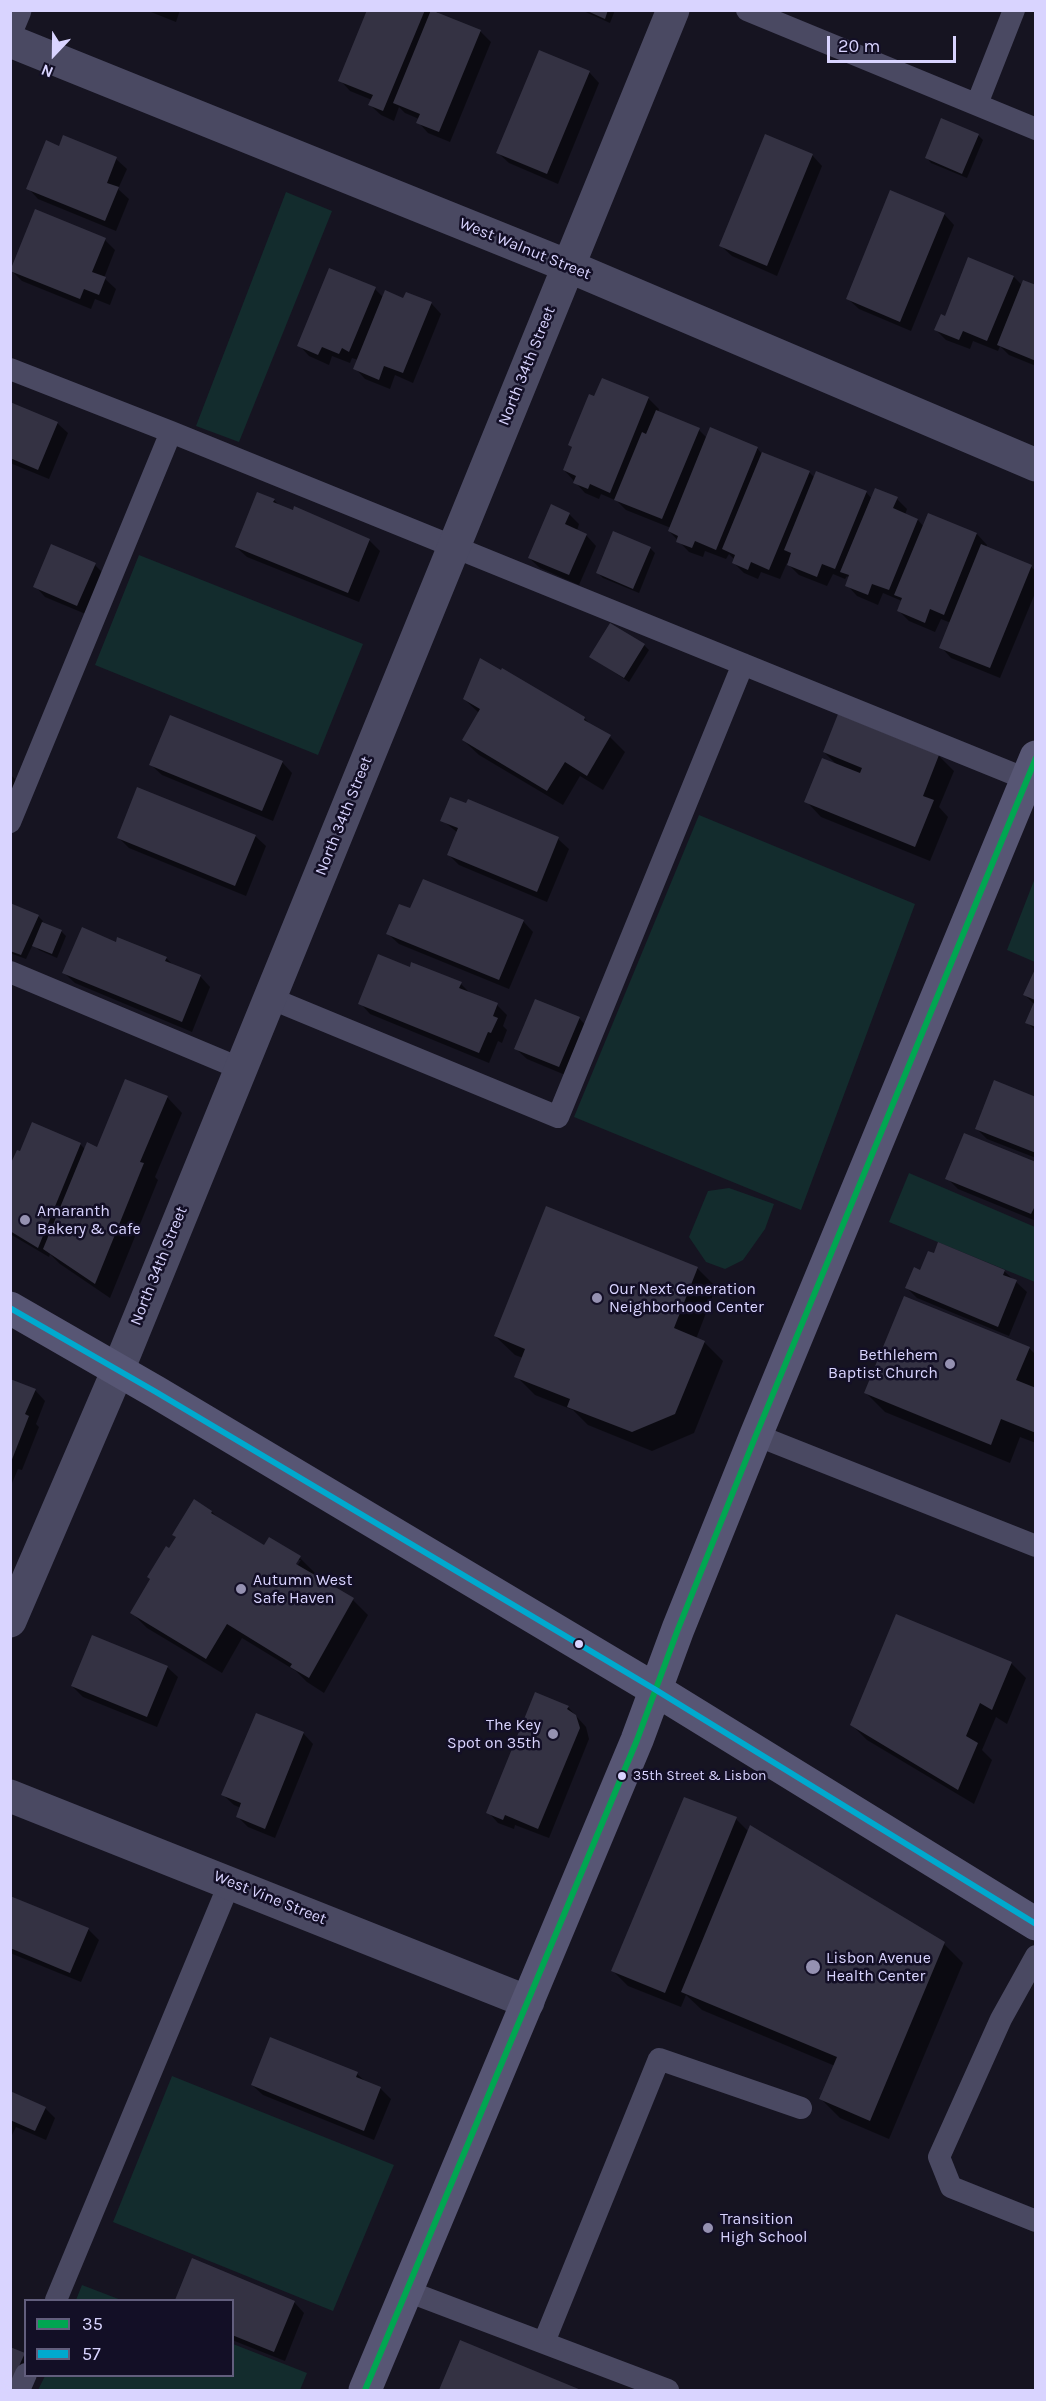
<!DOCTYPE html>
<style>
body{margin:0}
#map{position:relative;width:1046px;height:2401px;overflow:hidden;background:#161421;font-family:Karla,sans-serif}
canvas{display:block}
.frame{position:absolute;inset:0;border:12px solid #d9d4ff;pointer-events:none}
.legend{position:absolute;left:24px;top:2299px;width:210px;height:78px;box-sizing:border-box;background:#130f26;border:2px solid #625e7d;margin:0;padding:8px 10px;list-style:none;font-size:18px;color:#d9d4ff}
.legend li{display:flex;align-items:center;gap:12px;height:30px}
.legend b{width:30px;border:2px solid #625e7d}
.north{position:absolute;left:24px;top:24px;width:60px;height:60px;-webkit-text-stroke:4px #130f26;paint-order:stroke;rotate:202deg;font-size:16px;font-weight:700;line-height:24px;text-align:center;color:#d9d4ff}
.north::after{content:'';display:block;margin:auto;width:21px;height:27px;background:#d9d4ff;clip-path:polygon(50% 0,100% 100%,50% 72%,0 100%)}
.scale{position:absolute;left:827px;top:36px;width:129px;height:27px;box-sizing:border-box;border:3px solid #d9d4ff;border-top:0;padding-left:8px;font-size:18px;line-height:21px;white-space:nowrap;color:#d9d4ff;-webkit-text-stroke:4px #130f26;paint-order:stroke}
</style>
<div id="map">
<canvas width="1046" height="2401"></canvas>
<div class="frame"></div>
<ul class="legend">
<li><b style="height:8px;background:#00a651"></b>35</li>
<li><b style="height:8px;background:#00a9ce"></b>57</li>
</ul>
<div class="north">N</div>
<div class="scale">20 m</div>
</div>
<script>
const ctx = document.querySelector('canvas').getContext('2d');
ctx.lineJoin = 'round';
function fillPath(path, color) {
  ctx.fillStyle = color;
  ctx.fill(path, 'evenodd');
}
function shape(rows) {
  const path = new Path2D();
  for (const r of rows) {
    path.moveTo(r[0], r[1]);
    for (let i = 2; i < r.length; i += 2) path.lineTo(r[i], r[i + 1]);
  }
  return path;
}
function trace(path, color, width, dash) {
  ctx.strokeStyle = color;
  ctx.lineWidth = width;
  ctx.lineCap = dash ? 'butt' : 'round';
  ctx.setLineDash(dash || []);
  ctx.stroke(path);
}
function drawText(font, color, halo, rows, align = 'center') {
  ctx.font = font + ' Karla,sans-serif';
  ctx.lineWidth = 5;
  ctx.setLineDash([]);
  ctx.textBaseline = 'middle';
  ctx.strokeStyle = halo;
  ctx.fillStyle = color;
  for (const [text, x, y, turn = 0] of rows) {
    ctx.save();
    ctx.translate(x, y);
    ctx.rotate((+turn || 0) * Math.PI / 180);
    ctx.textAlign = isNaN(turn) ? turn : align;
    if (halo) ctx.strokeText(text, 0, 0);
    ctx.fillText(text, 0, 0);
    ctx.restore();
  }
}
const green = shape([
 [286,192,332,211,239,442,196,426],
 [139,555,363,644,318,755,95,665],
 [699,815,915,904,801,1210,574,1117],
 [1035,878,1036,962,1035,962,1007,950],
 [909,1173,1035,1227,1035,1282,889,1222],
 [729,1188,774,1204,765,1229,743,1260,725,1269,706,1262,689,1237,708,1191],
 [172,2076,394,2165,333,2311,113,2222],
 [82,2285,121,2300,76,2300],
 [233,2344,307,2373,300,2390,38,2390,45,2376,232,2376]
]);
const shadow = shape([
 [146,10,180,10,176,22],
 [369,10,438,10,438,14,480,31,491,42,450,142,428,133,418,122,419,119,405,113,399,107,394,121,381,115,370,105,372,100,350,91,340,80],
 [581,10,615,10,610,23],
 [589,72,599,83,558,184,509,163,498,153],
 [978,135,983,140,967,178,931,163,927,158],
 [59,148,116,159,127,169,118,189,129,199,116,231,38,199,28,188],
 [812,155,822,166,777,276,732,256,721,246],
 [944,214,954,225,911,331,859,309,848,299],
 [105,240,115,250,104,278,116,289,110,305,95,299,91,309,22,281,11,270],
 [969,259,1014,277,1023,286,1036,287,1036,366,1009,355,1000,346,998,351,973,341,970,349,946,340,936,330,945,318],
 [375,289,384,298,431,303,441,314,413,383,395,375,390,389,365,379,355,368,358,360,352,358,350,363,332,356,329,365,309,356,299,345],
 [602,380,648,398,659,409,658,412,699,430,707,438,757,448,762,454,809,472,815,478,866,492,872,499,897,499,907,509,905,515,918,520,924,527,929,515,977,534,987,545,986,548,1031,567,1036,571,1036,591,1000,678,951,658,941,647,951,623,941,619,935,632,909,621,898,610,902,601,883,593,878,605,857,596,847,585,850,579,847,576,845,579,833,574,827,586,799,575,787,563,780,579,761,572,758,579,744,573,734,563,735,560,729,554,726,559,705,551,703,557,689,552,669,531,671,528,626,510,617,501,601,494,599,499,585,493,564,470,573,448,570,445],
 [10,404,57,423,68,433,49,479,10,463],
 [258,494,274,500,281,507,369,540,380,551,359,602,247,557,236,547],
 [569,514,579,524,577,531,586,535,596,546,579,585,540,568,529,558],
 [650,548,655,553,639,593,603,578,598,573],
 [95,565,105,575,88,615,45,597,35,586],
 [644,645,649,650,629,682,591,657],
 [464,699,584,718,592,726,610,737,625,752,603,790,580,776,563,805,479,755,463,740,479,713],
 [824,752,939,756,954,771,939,807,948,817,930,861,821,817,806,801,839,767],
 [282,762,292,773,273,821,162,775,151,765],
 [10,774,17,781,10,797],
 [468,801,558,839,569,849,547,902,459,865,449,855,458,833,442,820,467,805],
 [255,836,266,846,246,896,129,848,118,837],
 [10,905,38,916,43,921,42,924,61,931,66,936,57,958,39,950,33,944,26,959,10,953],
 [411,910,523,921,533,932,509,989,399,944,388,934],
 [116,944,166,958,174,966,200,976,210,987,192,1032,75,983,64,973],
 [411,969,461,984,471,994,497,1005,507,1015,503,1026,507,1030,502,1043,498,1041,489,1063,370,1014,360,1003],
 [1036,971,1036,1031,1027,1022,1034,1004,1025,995],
 [579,1018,589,1029,570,1077,527,1059,516,1049],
 [167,1097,182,1113,155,1177,158,1180,110,1298,60,1264,50,1254,49,1257,10,1234,10,1169,80,1144,85,1149,98,1148],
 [1036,1098,1036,1158,987,1139,976,1128],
 [1036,1163,1036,1221,958,1189,947,1178],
 [697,1268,716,1287,696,1339,704,1342,723,1361,694,1433,652,1451,588,1425,573,1410,535,1395,516,1376,523,1358,515,1355,495,1336],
 [1004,1271,1027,1292,1009,1336,917,1298,907,1288,921,1272],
 [1029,1348,1036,1355,1036,1443,1020,1437,1010,1463,885,1412,866,1393],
 [10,1381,35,1390,45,1401,36,1424,39,1427,22,1470,18,1469,10,1488],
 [212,1512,220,1520,265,1547,270,1539,300,1558,315,1573,313,1576,353,1600,368,1615,324,1693,307,1682,296,1671,242,1638,222,1673,147,1628,132,1613,170,1550],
 [297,1560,301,1560,294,1571],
 [1011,1663,1026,1678,1007,1724,996,1717,982,1750,992,1760,974,1804,867,1740,852,1725],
 [167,1667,178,1677,157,1727,83,1697,72,1686],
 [568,1707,586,1727,589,1739,549,1838,515,1825,514,1829,498,1823,488,1812],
 [303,1733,313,1744,275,1838,248,1827,238,1817,241,1808,234,1805,223,1795],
 [736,1819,749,1832,944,1944,963,1963,889,2139,840,2118,821,2099,835,2066,702,2010,686,1995,681,2007,628,1986,613,1971],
 [10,1898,88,1929,99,1940,81,1982,10,1953],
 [271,2039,357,2074,367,2083,380,2088,391,2099,374,2140,263,2095,252,2085],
 [10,2093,45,2108,55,2118,46,2140,16,2127,10,2139],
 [193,2260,294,2302,304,2313,285,2361,232,2340,232,2300,176,2300],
 [460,2342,578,2390,440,2390],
 [10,2348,26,2356,26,2376]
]);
const building = shape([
 [367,10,425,10,383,111,368,105,373,95,338,81],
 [431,10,481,30,439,132,416,123,420,114,393,103],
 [585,10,608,10,605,19],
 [539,50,590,71,547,174,496,153],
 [941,118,979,134,962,174,925,158],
 [765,134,813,154,767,266,719,246],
 [63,135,117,157,107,183,119,187,105,221,26,189,46,140,59,146],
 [890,190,945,213,900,322,846,299],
 [35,209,106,238,92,272,106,277,99,295,84,289,80,299,10,271],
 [968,257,1014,276,987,341,963,331,959,340,934,330,941,314,945,316],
 [329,268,376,287,349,352,342,348,339,354,322,347,318,355,297,346],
 [1023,280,1036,285,1036,361,997,345],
 [385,290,403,298,406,292,432,302,403,373,384,366,379,380,353,369],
 [602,378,649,397,610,493,590,484,588,489,573,483,576,476,563,470,572,447,568,445,589,394,594,396],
 [10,402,58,422,38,470,10,458],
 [656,410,700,428,662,519,614,500,642,432,646,434],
 [710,427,758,447,716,550,695,541,692,548,676,542,678,536,668,531],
 [762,452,810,471,769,570,751,562,748,570,732,563,735,555,722,549],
 [816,471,867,491,835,569,822,564,817,577,787,565,791,553,784,550],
 [875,488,898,497,893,508,918,519,889,590,872,584,868,595,845,586,849,575,840,572],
 [257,492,275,499,273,502,293,510,294,506,370,539,348,593,235,547],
 [551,504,570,513,565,524,587,534,569,575,528,558],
 [928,513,977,533,944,615,930,609,925,623,897,611,902,598,894,595],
 [613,531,651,547,633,589,596,573],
 [51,544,96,563,77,606,33,587],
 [981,544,1032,565,990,668,939,648],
 [610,623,645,644,624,678,589,657],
 [480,658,501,670,502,668,585,717,584,720,611,735,587,776,565,762,547,791,462,740,480,709,463,699],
 [838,714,939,755,923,796,934,800,915,847,804,802,822,758,860,773,862,768,823,752],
 [170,715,283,761,262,811,149,765],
 [137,787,256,835,235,886,117,838],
 [450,797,466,803,468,799,559,837,537,892,447,855,458,828,440,821],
 [423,879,524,920,499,980,386,934,399,904,410,908],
 [10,903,39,915,21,955,10,951],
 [42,922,62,930,52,954,32,946],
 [82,927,116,942,117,937,167,957,165,961,201,975,182,1022,62,973],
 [378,954,410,967,411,962,462,982,459,988,498,1003,493,1016,498,1018,491,1033,488,1032,479,1053,358,1004],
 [1036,967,1036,1027,1025,1023,1035,1000,1023,995],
 [535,999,580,1017,559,1067,514,1049],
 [125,1079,168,1096,140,1162,144,1163,95,1284,43,1249,87,1142,97,1147],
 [994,1080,1036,1097,1036,1153,975,1129],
 [32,1122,81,1143,38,1248,10,1231,10,1165,17,1150,20,1151],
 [964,1133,1036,1162,1036,1204,1031,1214,945,1179],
 [546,1206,698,1267,674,1328,705,1341,675,1414,632,1432,567,1407,570,1399,514,1377,525,1349,494,1336],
 [938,1242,1005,1270,1003,1275,1017,1280,998,1327,905,1288,914,1267,920,1270,928,1251,934,1253],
 [904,1296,1030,1347,1016,1380,1036,1388,1036,1433,1001,1419,991,1445,864,1393],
 [10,1379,36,1389,25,1414,29,1416,11,1462],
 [194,1499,212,1511,211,1513,264,1545,269,1537,301,1556,296,1564,354,1598,309,1678,290,1667,292,1664,227,1624,206,1659,130,1613,150,1579,147,1577,166,1546,169,1548,176,1537,172,1535],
 [896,1614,1012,1662,992,1710,980,1703,966,1736,978,1743,958,1790,850,1725],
 [92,1635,168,1666,147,1717,71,1686],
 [535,1692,569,1706,567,1709,576,1715,580,1728,538,1829,505,1815,503,1820,486,1813],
 [256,1713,304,1732,265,1829,236,1817,241,1803,221,1795],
 [684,1797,737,1817,665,1993,611,1971],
 [750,1825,945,1942,870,2121,819,2099,837,2057,681,1992],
 [10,1896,89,1928,70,1973,10,1948],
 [270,2037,358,2072,356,2077,381,2087,364,2131,251,2085],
 [10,2091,46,2107,35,2131,10,2120],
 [192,2258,295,2301,274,2352,232,2335,232,2300,175,2300],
 [460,2340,581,2390,439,2390],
 [10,2347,25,2353,10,2386]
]);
const service = shape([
 [747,10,1036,129],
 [977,104,1014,10],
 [10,369,171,432,1026,779],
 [10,822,171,432],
 [10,972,239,1068],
 [270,998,558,1117,743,664],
 [756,1435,1036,1546],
 [1036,1956,1001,2019,939,2157,951,2187,1036,2221],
 [407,2291,668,2390],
 [56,2300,230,1882],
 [544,2342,659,2059,801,2108],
 [19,2390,26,2374]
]);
const minor = shape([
 [10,22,15,10],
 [10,41,568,266,1036,465],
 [10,1621,118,1370,673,10],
 [10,1796,528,2002]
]);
const secondary = shape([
 [10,1308,156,1392,656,1690,1036,1924],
 [365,2390,637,1740,678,1629,756,1435,1036,757]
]);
const bus1 = shape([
 [365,2390,637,1740,678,1629,756,1435,1036,758]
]);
const bus2 = shape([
 [10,1308,156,1392,656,1690,1036,1924]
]);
const markers = [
 [25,1220,6,"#9591b1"],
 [597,1298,6,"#9591b1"],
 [950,1364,6,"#9591b1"],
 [241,1589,6,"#9591b1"],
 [579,1644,5,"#d9d4ff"],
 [553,1734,6,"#9591b1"],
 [622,1776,5,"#d9d4ff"],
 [813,1967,8,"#9591b1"],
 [708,2228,6,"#9591b1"]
];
const busNames = [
 ["35th Street & Lisbon",633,1776]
];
const streetNames = [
 ["West Walnut Street",525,249,22],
 ["North 34th Street",527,366,-68],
 ["North 34th Street",344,816,-68],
 ["North 34th Street",159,1266,-68],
 ["West Vine Street",270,1898,22]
];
const poiNames = [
 ["Amaranth",37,1211],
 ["Bakery & Cafe",37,1229],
 ["Our Next Generation",609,1289],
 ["Neighborhood Center",609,1307],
 ["Bethlehem",938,1355,"right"],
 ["Baptist Church",938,1373,"right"],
 ["Autumn West",253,1580],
 ["Safe Haven",253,1598],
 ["The Key",541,1725,"right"],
 ["Spot on 35th",541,1743,"right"],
 ["Lisbon Avenue",826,1958],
 ["Health Center",826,1976],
 ["Transition",720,2219],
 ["High School",720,2237]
];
fillPath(green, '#132c2d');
fillPath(shadow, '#0007');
fillPath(building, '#343243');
trace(service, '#4a4962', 22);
trace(minor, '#4a4962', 33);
trace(secondary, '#575674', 33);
trace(bus1, '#00a651', 6);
trace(bus2, '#00a9ce', 6);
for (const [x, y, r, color] of markers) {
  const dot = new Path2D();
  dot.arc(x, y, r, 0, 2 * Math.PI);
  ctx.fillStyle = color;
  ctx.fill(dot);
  trace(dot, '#130f26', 2);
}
drawText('14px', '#d9d4ff', '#130f26', busNames, 'left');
drawText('16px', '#d9d4ff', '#130f26', streetNames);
drawText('16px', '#d9d4ff', '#130f26', poiNames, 'left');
</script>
